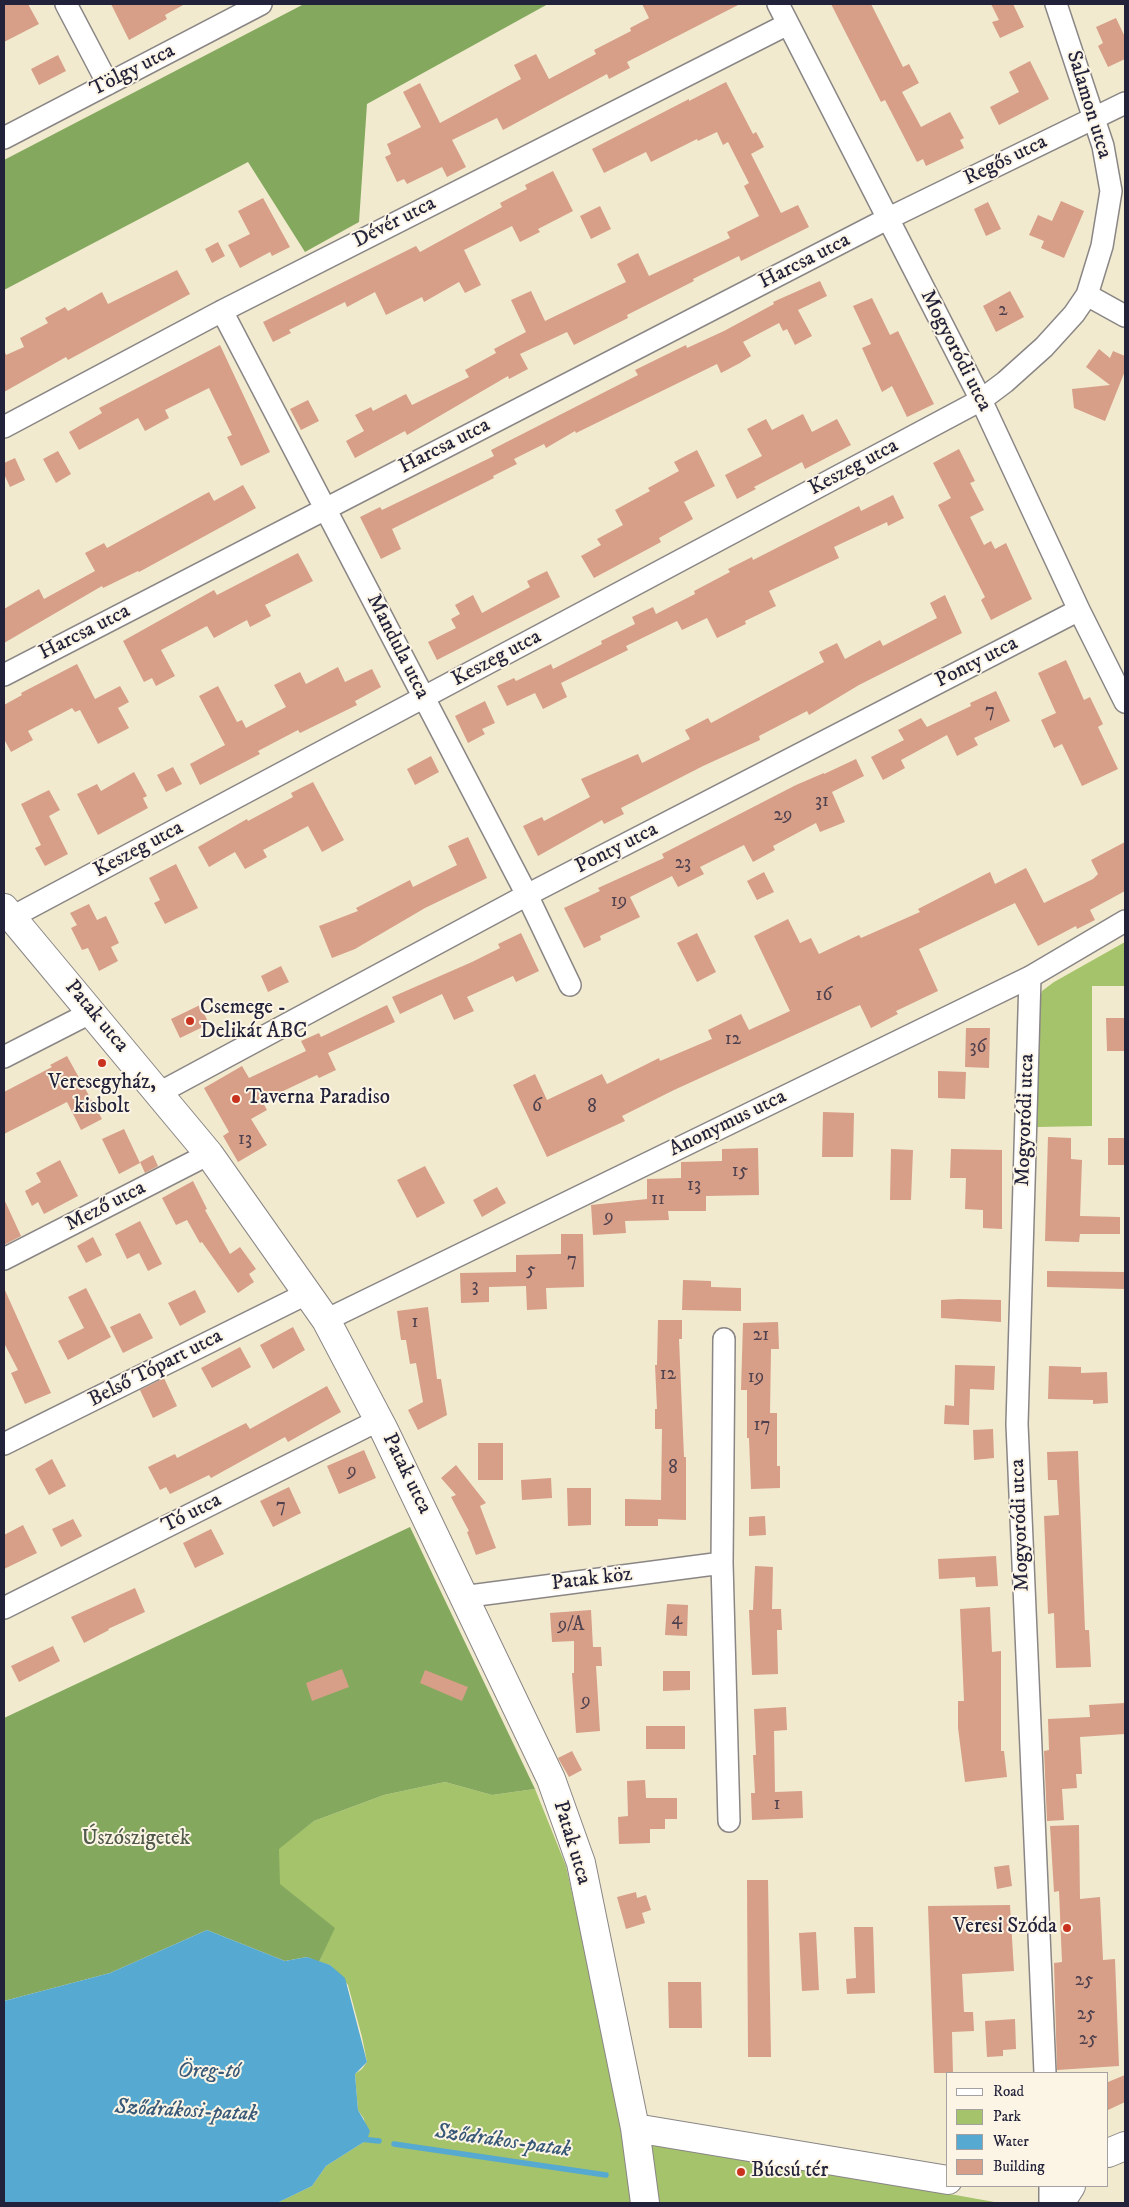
<!DOCTYPE html>
<meta charset="utf-8">
<style>
body{margin:0}
#map{position:relative;width:1129px;height:2207px;overflow:hidden;background:#f1eacf;font-family:"IM FELL DW Pica",serif}
canvas{display:block}
.frame{position:absolute;inset:0;border:5px solid #22223b;pointer-events:none}
.legend{position:absolute;left:946px;top:2072px;width:162px;height:115px;box-sizing:border-box;background:#fcf5e5;border:1px solid #a5a1a1;margin:0;padding:6px 9px;list-style:none;font-size:15px;color:#22223b}
.legend li{display:flex;align-items:center;gap:10px;height:25px}
.legend b{width:25px;border:1px solid #a5a1a1}
</style>
<div id="map">
<canvas width="1129" height="2207"></canvas>
<div class="frame"></div>
<ul class="legend">
<li><b style="height:6px;background:#fff"></b>Road</li>
<li><b style="height:14px;background:#a5c36a"></b>Park</li>
<li><b style="height:14px;background:#56a9d1"></b>Water</li>
<li><b style="height:14px;background:#d79e88"></b>Building</li>
</ul>
</div>
<script>
const ctx = document.querySelector('canvas').getContext('2d');
ctx.lineJoin = 'round';
function fillPath(path, color) {
  ctx.fillStyle = color;
  ctx.fill(path, 'evenodd');
}
function shape(rows) {
  const path = new Path2D();
  for (const r of rows) {
    path.moveTo(r[0], r[1]);
    for (let i = 2; i < r.length; i += 2) path.lineTo(r[i], r[i + 1]);
  }
  return path;
}
function trace(path, color, width, dash) {
  ctx.strokeStyle = color;
  ctx.lineWidth = width;
  ctx.lineCap = dash ? 'butt' : 'round';
  ctx.setLineDash(dash || []);
  ctx.stroke(path);
}
function drawText(font, color, halo, rows, align = 'center') {
  ctx.font = font + ' "IM FELL DW Pica",serif';
  ctx.lineWidth = 4;
  ctx.setLineDash([]);
  ctx.textBaseline = 'middle';
  ctx.strokeStyle = halo;
  ctx.fillStyle = color;
  for (const [text, x, y, turn = 0] of rows) {
    ctx.save();
    ctx.translate(x, y);
    ctx.rotate((+turn || 0) * Math.PI / 180);
    ctx.textAlign = isNaN(turn) ? turn : align;
    if (halo) ctx.strokeText(text, 0, 0);
    ctx.fillText(text, 0, 0);
    ctx.restore();
  }
}
const green = shape([
 [1125,942,1125,986,1092,986,1092,1126,1037,1127,1038,1004,1042,991,1054,982],
 [445,1782,492,1795,535,1789,566,1866,626,2136,1000,2203,277,2203,312,2186,326,2166,367,2140,364,2119,358,2110,355,2074,362,2069,367,2062,362,2037,348,1985,330,1965,319,1962,334,1928,284,1888,4,1939,279,1876,278,1849,314,1821,384,1795]
]);
const forest = shape([
 [304,4,548,4,367,104,359,222,305,252,248,162,4,290,4,160],
 [410,1527,535,1789,492,1795,445,1782,384,1795,314,1821,279,1849,280,1884,335,1928,319,1962,307,1957,285,1961,207,1930,110,1973,4,2001,4,1718]
]);
const water = shape([
 [207,1930,285,1961,307,1957,330,1965,345,1978,367,2062,355,2074,358,2110,370,2131,367,2140,326,2166,312,2186,277,2203,4,2203,4,2001,110,1973]
]);
const stream = shape([
 [360,2139,379,2141],
 [394,2144,606,2175]
]);
const building = shape([
 [4,4,28,4,39,24,4,42],
 [111,4,185,4,165,15,167,19,129,40],
 [642,4,740,4,627,62,630,68,609,79,607,74,503,130,497,118,452,140,466,167,447,177,442,167,407,184,404,179,397,182,385,157,391,154,387,144,421,127,403,92,420,83,440,123,521,79,514,65,536,54,549,79,596,54,594,50,631,31,630,28,649,18],
 [831,4,871,4,903,67,909,64,919,83,902,92,921,127,950,112,964,138,960,140,964,148,926,166,923,159,917,162,885,100,881,102],
 [991,4,1013,4,1024,27,1000,38,992,22,999,20],
 [1116,18,1125,37,1125,59,1108,67,1098,46,1103,43,1096,27],
 [58,55,66,71,39,85,31,69],
 [1030,61,1049,99,999,125,990,107,1019,92,1009,72],
 [726,82,753,134,756,132,764,147,751,154,781,213,798,205,809,227,741,261,739,256,693,279,694,281,627,315,628,318,574,345,567,332,520,354,528,369,509,379,508,376,407,435,405,431,355,458,346,441,364,431,355,415,371,407,373,411,406,394,412,405,469,377,465,370,496,353,494,349,526,332,511,300,531,291,545,321,626,282,617,264,638,253,649,276,730,238,727,232,759,216,744,186,749,183,728,142,723,145,717,132,698,141,697,139,651,162,646,152,604,173,592,149,689,99,689,101],
 [553,171,573,211,538,229,540,232,520,242,512,226,464,250,481,285,465,293,459,282,424,302,422,297,386,315,375,292,347,307,345,302,289,330,291,333,273,342,263,322,416,246,420,252,502,207,500,203,527,189,525,185],
 [263,198,290,247,272,256,270,252,240,268,228,245,250,234,238,211],
 [1061,201,1084,211,1064,258,1041,248,1044,241,1029,235,1038,215,1052,221],
 [988,202,1001,229,986,236,974,209],
 [600,206,611,229,591,239,580,216],
 [218,242,225,256,212,263,205,249],
 [177,270,190,294,68,360,66,357,4,392,4,350,6,355,24,347,20,338,48,323,45,318,65,307,68,311,102,292,108,304],
 [820,281,827,296,798,310,812,336,795,345,787,329,783,331,779,323,743,342,751,356,740,363,721,373,717,364,576,433,575,431,546,448,544,444,514,459,517,464,493,476,494,478,392,529,401,549,381,559,360,517,380,507,382,510,494,456,491,450,638,375,635,370,686,345,687,348,724,331,774,304,773,302],
 [1010,291,1024,317,996,332,983,306],
 [872,298,890,335,898,331,934,404,907,417,892,386,882,392,862,348,871,344,853,306],
 [220,345,270,452,241,466,227,437,232,435,209,388,165,410,169,418,145,431,138,418,79,450,69,432,102,413,99,408],
 [1099,349,1110,358,1113,351,1125,356,1125,371,1105,421,1074,408,1072,389,1110,385,1086,367],
 [308,400,319,421,301,430,290,409],
 [803,414,812,432,837,419,851,445,805,469,802,462,754,487,756,489,737,499,725,475,762,456,747,429,766,419,772,430],
 [959,449,975,481,970,483,984,510,970,517,984,545,991,541,995,549,1006,543,1032,599,991,620,981,600,985,597,938,505,951,498,933,463],
 [697,450,715,486,684,502,693,519,659,538,661,542,594,578,581,556,601,545,597,539,623,525,615,510,650,491,648,488,679,471,674,462],
 [58,451,71,474,56,483,43,459],
 [15,458,25,480,10,487,4,474,4,463],
 [243,485,256,508,139,572,138,571,103,588,102,586,4,643,4,609,39,589,44,599,95,571,85,553,104,543,107,548,209,492,214,501],
 [893,495,904,518,888,526,887,522,834,547,839,558,769,591,776,606,745,621,746,624,717,638,707,618,682,630,677,621,626,646,628,650,561,683,567,697,543,709,535,693,507,706,497,686,514,678,516,681,551,664,553,669,602,644,601,641,635,624,632,617,653,607,656,614,695,594,694,591,730,572,728,569,752,557,753,560,859,506,861,511],
 [298,553,313,581,265,605,271,616,250,627,247,620,214,638,207,626,161,650,175,676,156,686,152,678,144,682,123,641,214,590,217,595],
 [547,571,560,597,437,660,428,642,456,628,451,619,460,614,455,605,473,595,482,613,530,587,527,581],
 [945,595,962,633,859,685,809,715,807,711,759,736,760,740,703,766,621,808,624,814,604,824,602,820,538,856,523,826,542,817,544,821,590,797,581,779,638,754,642,763,690,739,685,730,708,718,711,723,824,662,819,652,837,643,845,659,880,640,883,646,937,618,930,603],
 [1066,660,1084,700,1090,697,1103,724,1098,727,1118,769,1082,786,1062,744,1054,748,1041,720,1056,713,1038,673],
 [77,664,95,699,120,686,129,702,118,708,129,728,98,744,80,710,75,712,72,708,28,731,33,740,11,752,4,739,4,705,22,695,21,693],
 [338,667,345,682,372,669,381,687,355,701,357,705,300,733,298,730,258,751,260,754,200,785,190,764,225,745,199,696,218,686,237,722,242,720,246,728,286,707,274,685,300,672,306,684],
 [996,691,1010,721,974,738,978,745,957,756,947,735,901,760,905,768,883,780,871,757,904,740,898,730,921,718,927,727,971,706,970,703],
 [485,701,495,723,482,729,485,734,468,743,455,716],
 [431,756,439,772,415,785,407,769],
 [856,759,864,776,832,792,845,822,820,832,816,823,773,846,775,850,753,862,744,845,700,867,704,874,678,887,672,876,630,897,640,917,600,936,601,940,584,948,564,908,600,891,598,888,664,858,662,854,796,785,824,773,824,774],
 [173,767,182,784,166,792,157,775],
 [134,772,147,796,143,798,148,808,98,835,77,794,97,784,101,791],
 [313,782,344,840,322,852,308,826,263,850,267,857,245,869,235,852,209,867,198,847,247,819,248,821,293,797,291,793],
 [49,790,60,810,49,816,68,854,45,866,35,848,41,845,21,804],
 [468,837,487,878,425,908,355,949,332,958,319,926,358,911,356,908,410,880,413,887,457,865,448,846],
 [1125,842,1125,891,1090,910,1095,920,1077,929,1076,926,1038,946,1015,903,919,949,938,991,896,1011,898,1014,871,1028,860,1005,674,1090,622,1116,625,1121,547,1157,513,1085,535,1074,547,1100,602,1074,607,1084,659,1058,660,1061,712,1039,708,1030,741,1014,749,1030,790,1011,754,936,788,919,800,943,811,938,819,954,859,935,861,938,920,912,918,909,990,872,995,884,1026,868,1044,903,1093,879,1098,874,1091,860],
 [176,864,198,908,165,924,154,903,160,900,149,878],
 [764,872,774,892,757,900,747,881],
 [89,904,97,920,106,916,119,943,111,947,118,961,99,971,88,948,82,950,71,928,77,925,70,913],
 [521,933,539,971,516,982,513,976,467,997,474,1011,454,1020,442,994,400,1014,392,997,472,962,500,948,498,944],
 [697,933,716,972,697,982,677,943],
 [281,966,289,982,268,992,261,976],
 [200,1005,209,1024,180,1038,171,1019],
 [387,1005,395,1022,328,1053,336,1070,319,1078,317,1075,262,1101,267,1110,251,1119,267,1145,238,1162,223,1136,229,1132,204,1088,242,1066,249,1078,306,1051,301,1041,319,1033,321,1037],
 [1106,1018,1125,1018,1125,1051,1107,1051],
 [966,1028,990,1028,989,1068,965,1067],
 [67,1056,102,1119,81,1130,67,1102,4,1134,4,1092,52,1067,50,1065],
 [938,1071,966,1072,965,1099,938,1098],
 [823,1112,854,1113,853,1157,822,1157],
 [124,1129,140,1163,119,1174,102,1139],
 [1048,1137,1071,1138,1071,1159,1082,1160,1080,1216,1120,1217,1120,1234,1080,1234,1079,1242,1045,1241],
 [1108,1138,1125,1138,1125,1165,1108,1165],
 [758,1148,759,1195,706,1196,706,1211,668,1211,669,1220,625,1221,626,1233,593,1235,591,1205,647,1199,647,1179,681,1178,681,1162,722,1161,722,1149],
 [891,1149,913,1150,911,1200,890,1200],
 [951,1149,1002,1150,1002,1229,983,1228,983,1210,965,1209,966,1178,950,1178],
 [153,1155,158,1166,145,1173,140,1162],
 [60,1160,78,1196,44,1214,38,1202,32,1206,25,1191,41,1182,36,1173],
 [425,1166,445,1203,417,1218,397,1180],
 [193,1181,207,1209,205,1210,230,1254,240,1247,256,1269,249,1274,254,1282,238,1293,202,1242,200,1243,187,1220,176,1225,162,1198],
 [497,1187,506,1203,482,1217,473,1200],
 [4,1199,21,1236,4,1245],
 [140,1221,162,1264,148,1271,139,1253,127,1259,115,1234],
 [561,1234,583,1234,584,1287,546,1288,547,1309,527,1310,526,1286,489,1287,489,1302,461,1303,460,1273,516,1272,516,1255,561,1254],
 [93,1237,102,1255,86,1263,77,1246],
 [1047,1271,1125,1272,1125,1289,1047,1287],
 [683,1280,711,1281,711,1287,741,1288,741,1311,682,1310],
 [4,1288,51,1393,25,1404,11,1373,18,1370,4,1343],
 [86,1288,111,1337,68,1360,58,1341,84,1328,68,1297],
 [195,1290,206,1312,180,1326,168,1303],
 [959,1299,1001,1300,1001,1322,941,1318,941,1300],
 [428,1307,437,1379,441,1379,447,1415,418,1430,408,1410,423,1402,416,1363,410,1364,406,1340,401,1340,397,1311],
 [140,1313,153,1338,123,1353,110,1327],
 [658,1320,682,1320,682,1339,679,1339,684,1457,686,1457,686,1520,658,1519,658,1526,625,1526,625,1499,661,1500,662,1429,655,1429,655,1409,657,1409,655,1365,657,1365],
 [778,1322,779,1349,771,1349,770,1413,777,1413,777,1466,780,1466,780,1488,751,1489,749,1438,747,1438,747,1390,741,1390,743,1323],
 [293,1327,305,1350,273,1369,260,1345],
 [240,1347,251,1367,212,1388,201,1368],
 [955,1365,995,1366,994,1390,970,1389,969,1425,944,1424,945,1405,954,1406],
 [1049,1366,1081,1367,1081,1373,1107,1372,1108,1403,1093,1404,1093,1400,1048,1399],
 [164,1378,177,1406,153,1418,140,1390],
 [327,1386,341,1412,288,1442,285,1437,211,1478,209,1475,170,1494,166,1487,160,1490,148,1467,175,1454,177,1458,246,1423,250,1429],
 [993,1429,994,1458,974,1460,973,1430],
 [478,1443,503,1443,503,1480,478,1480],
 [364,1450,376,1478,339,1494,327,1466],
 [1078,1451,1085,1630,1089,1630,1091,1667,1056,1668,1054,1613,1048,1614,1044,1516,1059,1515,1057,1480,1048,1480,1047,1452],
 [52,1459,66,1486,49,1495,35,1469],
 [456,1465,486,1503,480,1506,496,1548,476,1555,467,1532,469,1531,451,1497,456,1495,441,1478],
 [551,1478,552,1498,522,1500,521,1480],
 [289,1487,301,1513,273,1527,260,1501],
 [567,1488,591,1488,591,1525,568,1526],
 [765,1516,766,1535,749,1536,749,1517],
 [73,1519,82,1536,61,1547,52,1529],
 [23,1525,37,1553,4,1569,4,1535],
 [211,1529,224,1554,195,1568,183,1543],
 [996,1556,998,1586,976,1587,975,1577,939,1579,938,1559],
 [755,1566,773,1567,772,1609,781,1609,782,1630,777,1630,778,1674,752,1675,749,1610,753,1610],
 [135,1588,145,1612,108,1629,109,1630,84,1643,71,1617],
 [667,1604,688,1605,687,1636,665,1635],
 [990,1607,992,1652,1001,1651,1001,1751,1004,1751,1007,1777,965,1782,958,1728,958,1701,964,1701,960,1609],
 [591,1610,593,1647,601,1647,602,1666,596,1666,600,1731,576,1733,572,1673,574,1673,574,1641,552,1642,550,1613],
 [53,1646,60,1661,19,1682,11,1666],
 [342,1669,349,1687,312,1701,306,1683],
 [425,1670,468,1687,462,1701,420,1683],
 [663,1671,690,1671,690,1690,663,1691],
 [1125,1703,1125,1734,1080,1737,1082,1774,1076,1774,1077,1788,1062,1789,1064,1820,1047,1821,1044,1751,1049,1750,1048,1719,1090,1717,1089,1705],
 [786,1707,787,1730,774,1731,775,1792,802,1791,803,1818,752,1820,751,1793,755,1793,753,1755,756,1755,754,1709],
 [646,1726,685,1726,685,1749,646,1749],
 [572,1751,582,1770,569,1777,558,1758],
 [645,1780,646,1798,677,1798,677,1819,665,1819,665,1829,650,1829,650,1843,619,1844,618,1817,628,1816,627,1781],
 [1079,1825,1080,1899,1100,1897,1103,1960,1115,1959,1119,2066,1057,2070,1054,1963,1062,1962,1059,1891,1054,1892,1050,1826],
 [1009,1865,1012,1886,997,1889,994,1867],
 [747,1880,768,1880,771,2057,748,2057],
 [636,1892,637,1898,646,1895,651,1910,642,1913,645,1923,626,1929,617,1897],
 [1010,1905,1014,1971,962,1974,964,2012,973,2012,974,2031,952,2032,953,2073,934,2073,928,1906],
 [854,1927,873,1927,875,1993,847,1994,846,1979,856,1978],
 [816,1932,819,1990,802,1991,799,1933],
 [668,1982,701,1982,702,2028,669,2028],
 [1015,2019,1016,2049,1003,2050,1003,2056,987,2057,985,2021],
 [1125,2075,1125,2102,1108,2110,1108,2082]
]);
const street = shape([
 [66,4,108,84],
 [778,4,981,400,1079,610,1125,702],
 [4,138,261,4],
 [1087,295,1125,316],
 [222,311,527,895,570,985],
 [4,427,222,311,788,24],
 [4,675,887,219,1125,103],
 [12,917,981,400,1005,382,1044,347,1074,314,1087,295,1102,246,1111,191,1103,146,1056,4],
 [1030,977,1017,1424,1045,2073],
 [4,1057,92,1012],
 [159,1093,527,895,1079,610],
 [4,1259,209,1154],
 [326,1320,1030,977,1125,921],
 [724,1339,722,1563,729,1821],
 [4,1444,308,1293],
 [462,1597,722,1563],
 [4,1608,379,1420],
 [1050,2186,1050,2203]
]);
const secondary = shape([
 [4,908,209,1154,326,1320,384,1430,551,1779,581,1863,635,2128,645,2203],
 [635,2128,948,2180],
 [1108,2153,1125,2146],
 [1060,2203,1071,2186]
]);
const markers = [
 [190,1021,5,"#c8321e"],
 [102,1063,5,"#c8321e"],
 [236,1099,5,"#c8321e"],
 [1067,1928,5,"#c8321e"],
 [741,2172,5,"#c8321e"]
];
const numberNames = [
 ["2",1003,311],
 ["7",990,712],
 ["31",822,802],
 ["29",783,816],
 ["23",683,864],
 ["19",619,902],
 ["16",824,996],
 ["12",733,1040],
 ["36",978,1048],
 ["6",537,1107],
 ["8",592,1108],
 ["13",245,1140],
 ["15",740,1172],
 ["13",694,1186],
 ["11",658,1200],
 ["9",609,1218],
 ["7",572,1261],
 ["5",531,1271],
 ["3",475,1287],
 ["1",415,1323],
 ["21",761,1336],
 ["12",668,1375],
 ["19",756,1378],
 ["17",762,1426],
 ["8",673,1469],
 ["9",352,1472],
 ["7",281,1507],
 ["4",677,1620],
 ["9/A",571,1626],
 ["9",586,1702],
 ["1",777,1805],
 ["25",1084,1981],
 ["25",1086,2015],
 ["25",1088,2040]
];
const streetNames = [
 ["Tölgy utca",133,71,-27],
 ["Salamon utca",1088,105,73],
 ["Regős utca",1006,161,-26],
 ["Dévér utca",395,223,-27],
 ["Harcsa utca",805,262,-27],
 ["Mogyoródi utca",955,351,63],
 ["Harcsa utca",445,447,-27],
 ["Keszeg utca",854,468,-28],
 ["Harcsa utca",85,633,-27],
 ["Mandula utca",397,647,63],
 ["Keszeg utca",497,659,-28],
 ["Ponty utca",977,663,-27],
 ["Ponty utca",617,849,-27],
 ["Keszeg utca",139,850,-28],
 ["Patak utca",96,1017,50],
 ["Mogyoródi utca",1026,1120,-88],
 ["Anonymus utca",728,1124,-26],
 ["Mező utca",106,1207,-27],
 ["Belső Tópart utca",156,1369,-27],
 ["Patak utca",406,1474,64],
 ["Tó utca",192,1514,-27],
 ["Mogyoródi utca",1021,1525,-92],
 ["Patak köz",592,1580,-7],
 ["Patak utca",571,1843,73]
];
const poiNames = [
 ["Csemege -",200,1009],
 ["Delikát ABC",200,1033],
 ["Veresegyház,",102,1084,"center"],
 ["kisbolt",102,1108,"center"],
 ["Taverna Paradiso",246,1099],
 ["Veresi Szóda",1057,1928,"right"],
 ["Búcsú tér",751,2172]
];
const parkNames = [
 ["Úszószigetek",136,1840]
];
const waterNames = [
 ["Öreg-tó",209,2072],
 ["Sződrákosi-patak",186,2112,3],
 ["Sződrákos-patak",503,2142,8]
];
fillPath(green, '#a5c36a');
fillPath(forest, '#84a95e');
fillPath(water, '#56a9d1');
trace(stream, '#56a9d1', 5.5);
fillPath(building, '#d79e88');
trace(street, '#8a8685', 24);
trace(secondary, '#8a8685', 30);
trace(street, '#fff', 21);
trace(secondary, '#fff', 28);
for (const [x, y, r, color] of markers) {
  const dot = new Path2D();
  dot.arc(x, y, r, 0, 2 * Math.PI);
  ctx.fillStyle = color;
  ctx.fill(dot);
  trace(dot, '#fcf5e5', 2);
}
drawText('19px', '#4f414e', null, numberNames);
drawText('21px', '#22223b', '#fcf5e5', streetNames);
drawText('21px', '#22223b', '#fcf5e5', poiNames, 'left');
drawText('21px', '#505a4b', '#fcf5e5', parkNames);
drawText('italic 22px', '#375877', '#fcf5e5', waterNames);
</script>
